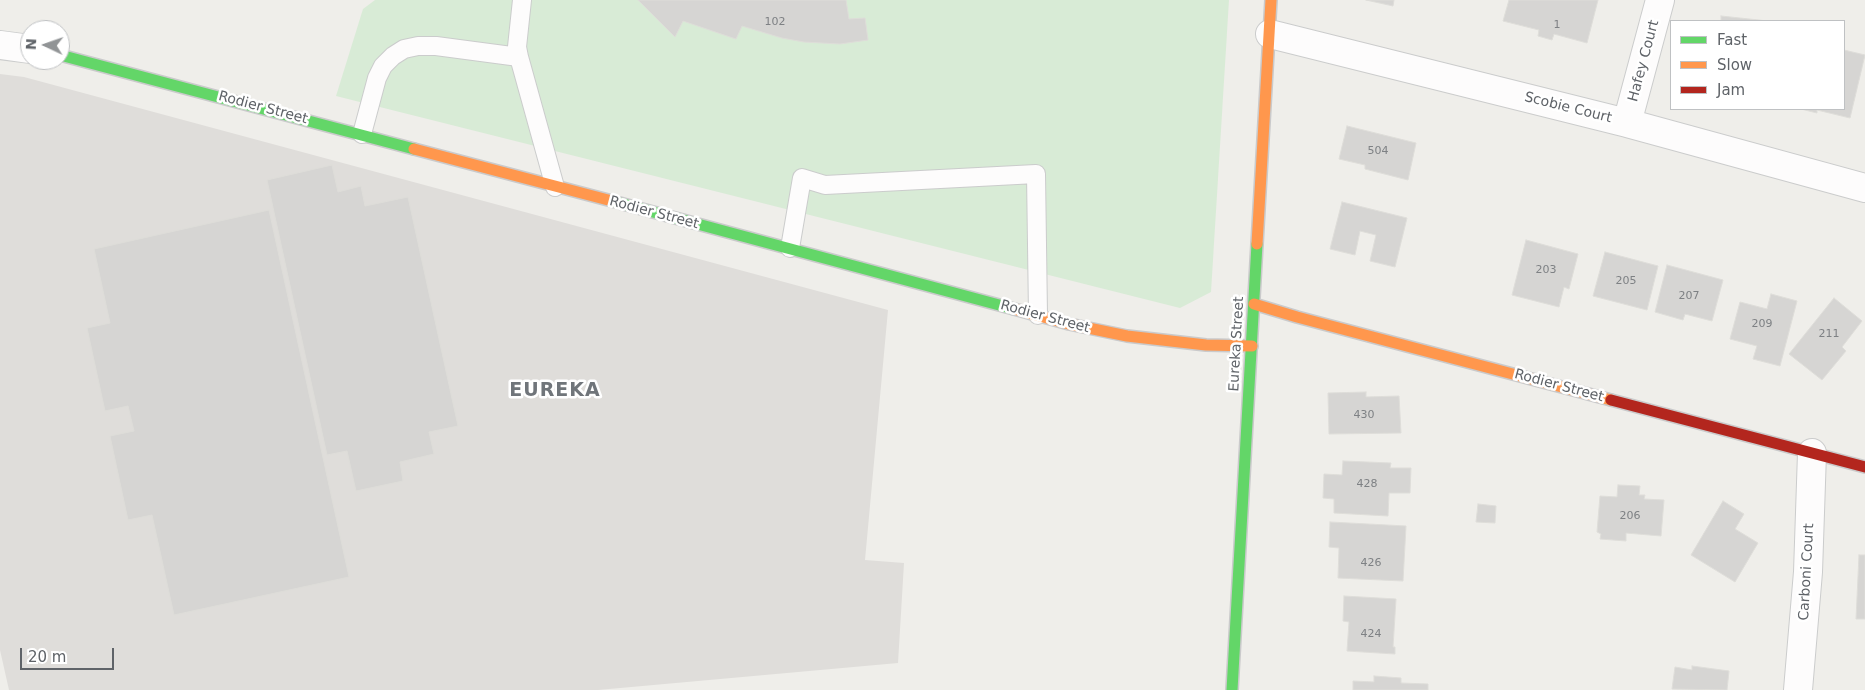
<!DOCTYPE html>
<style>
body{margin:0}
#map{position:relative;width:1865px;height:690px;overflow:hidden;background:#efeeea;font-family:"DejaVu Sans",sans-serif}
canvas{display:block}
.legend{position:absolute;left:1670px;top:20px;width:175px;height:90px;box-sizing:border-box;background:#fff;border:1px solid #bfc1c3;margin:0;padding:6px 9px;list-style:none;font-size:15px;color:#5f6368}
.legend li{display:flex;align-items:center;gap:10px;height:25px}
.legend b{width:25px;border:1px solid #bfc1c3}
.north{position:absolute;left:20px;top:20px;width:50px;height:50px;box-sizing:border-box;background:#fff;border:1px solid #bfc1c3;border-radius:50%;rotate:273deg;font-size:14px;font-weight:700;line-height:20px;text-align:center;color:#5f6368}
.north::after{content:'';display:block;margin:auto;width:18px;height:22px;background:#919496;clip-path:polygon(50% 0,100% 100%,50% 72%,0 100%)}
.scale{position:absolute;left:20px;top:648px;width:94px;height:22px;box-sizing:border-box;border:2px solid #5f6368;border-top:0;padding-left:6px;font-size:15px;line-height:18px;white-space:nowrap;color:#5f6368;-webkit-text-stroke:4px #fff;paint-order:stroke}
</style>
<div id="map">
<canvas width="1865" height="690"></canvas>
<ul class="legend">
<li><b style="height:6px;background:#63d668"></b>Fast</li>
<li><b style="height:6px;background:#ff974d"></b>Slow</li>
<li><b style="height:6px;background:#b3261e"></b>Jam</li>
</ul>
<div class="north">N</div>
<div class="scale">20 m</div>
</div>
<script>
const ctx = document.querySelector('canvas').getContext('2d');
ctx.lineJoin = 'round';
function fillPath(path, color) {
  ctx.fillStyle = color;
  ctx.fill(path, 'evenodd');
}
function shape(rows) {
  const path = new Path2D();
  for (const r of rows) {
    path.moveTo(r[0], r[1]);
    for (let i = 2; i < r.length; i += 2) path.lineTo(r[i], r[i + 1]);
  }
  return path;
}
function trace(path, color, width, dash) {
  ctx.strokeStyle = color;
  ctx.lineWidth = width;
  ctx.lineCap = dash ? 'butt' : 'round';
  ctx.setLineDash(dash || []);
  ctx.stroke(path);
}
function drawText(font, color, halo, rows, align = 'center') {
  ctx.font = font + ' "DejaVu Sans",sans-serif';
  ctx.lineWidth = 5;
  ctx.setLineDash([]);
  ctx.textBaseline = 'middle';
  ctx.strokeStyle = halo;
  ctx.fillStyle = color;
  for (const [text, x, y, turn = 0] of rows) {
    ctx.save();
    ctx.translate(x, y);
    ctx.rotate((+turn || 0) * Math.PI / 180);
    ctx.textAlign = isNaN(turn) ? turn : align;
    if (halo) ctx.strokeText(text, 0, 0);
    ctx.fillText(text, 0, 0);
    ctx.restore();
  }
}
const industrial = shape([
 [0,74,24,77,888,310,865,560,904,563,898,663,598,690,9,690,0,650]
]);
const green = shape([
 [375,0,1229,0,1211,292,1180,308,336,96,363,9]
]);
const building = shape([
 [638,0,846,0,849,19,865,18,868,40,840,44,804,42,782,38,742,26,736,39,683,21,675,37,638,0],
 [1366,0,1394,0,1393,6,1366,0],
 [1509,0,1598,0,1587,43,1554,34,1552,40,1538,36,1539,30,1503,21,1509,0],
 [1721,16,1768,21,1721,21,1721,16],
 [1844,50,1865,55,1850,118,1817,110,1817,113,1801,109,1844,109,1844,50],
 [1347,126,1416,143,1408,180,1365,169,1365,165,1339,159,1347,126],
 [332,165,338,192,361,186,365,206,408,197,458,426,429,432,434,454,400,462,403,481,356,491,347,451,327,455,267,180,332,165],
 [1342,202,1407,218,1395,267,1370,261,1376,235,1360,231,1355,255,1330,249,1342,202],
 [269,210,349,577,174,615,152,515,128,520,110,436,134,431,128,406,105,411,87,328,110,323,94,249,269,210],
 [1526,240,1578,254,1569,289,1564,287,1559,307,1512,295,1526,240],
 [1605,252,1658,266,1647,310,1593,296,1605,252],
 [1667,265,1723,280,1712,321,1685,314,1683,320,1655,312,1667,265],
 [1771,294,1797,301,1780,366,1753,359,1757,346,1730,339,1740,302,1767,309,1771,294],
 [1834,298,1862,321,1842,347,1846,351,1822,380,1789,354,1834,298],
 [1366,392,1366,397,1399,396,1401,433,1329,434,1328,393,1366,392],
 [1343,461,1391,463,1390,468,1411,468,1410,493,1389,493,1388,516,1334,513,1334,499,1323,498,1324,474,1342,475,1343,461],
 [1618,485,1640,486,1639,495,1645,495,1644,499,1664,500,1661,536,1626,533,1626,541,1600,539,1601,534,1597,532,1600,496,1617,497,1618,485],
 [1723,501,1744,514,1735,529,1758,543,1735,582,1691,555,1723,501],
 [1478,504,1496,506,1495,523,1476,522,1478,504],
 [1330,522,1406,526,1403,581,1338,578,1339,548,1329,547,1330,522],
 [1859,555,1865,555,1865,619,1856,619,1859,555],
 [1344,596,1396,599,1393,647,1395,647,1395,654,1347,651,1349,622,1343,621,1344,596],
 [1692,666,1729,671,1727,690,1672,689,1675,667,1692,670,1692,666],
 [1374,676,1401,678,1401,683,1428,684,1428,690,1353,690,1353,681,1374,682,1374,676]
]);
const lane = shape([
 [519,57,517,47,522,0],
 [362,134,377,78,383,66,393,56,404,49,418,46,436,46,519,57,555,187],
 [790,248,802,178,825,185,1036,174,1038,315]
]);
const street = shape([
 [1270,34,1627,123,1865,188],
 [0,45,30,49],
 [1627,123,1660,0],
 [1798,690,1808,572,1812,453]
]);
const fast = shape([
 [60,55,414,149],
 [612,201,1014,309],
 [1232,690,1257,244]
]);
const slow = shape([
 [414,149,612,201],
 [1257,244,1271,0],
 [1254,304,1297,317,1611,400],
 [1014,309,1069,324,1127,336,1206,345,1252,346]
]);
const jam = shape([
 [1611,400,1865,467]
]);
const numberNames = [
 ["102",775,22],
 ["1",1557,25],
 ["504",1378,151],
 ["203",1546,270],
 ["205",1626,281],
 ["207",1689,296],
 ["209",1762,324],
 ["211",1829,334],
 ["430",1364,415],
 ["428",1367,484],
 ["206",1630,516],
 ["426",1371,563],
 ["424",1371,634]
];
const streetNames = [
 ["Hafey Court",1644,61,-75],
 ["Rodier Street",263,108,15],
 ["Scobie Court",1568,108,14],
 ["Rodier Street",654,213,15],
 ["Rodier Street",1045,317,15],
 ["Eureka Street",1237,344,-87],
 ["Rodier Street",1559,386,15],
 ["Carboni Court",1807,572,-87]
];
const districtNames = [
 ["EUREKA",555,391]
];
fillPath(industrial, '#dfddda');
fillPath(green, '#d8ebd6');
fillPath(building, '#d6d5d3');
trace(building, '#deddd9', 1);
trace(lane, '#cbcccc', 20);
trace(street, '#cbcccc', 30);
trace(fast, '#cacacb', 14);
trace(slow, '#cacacb', 14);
trace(jam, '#cacacb', 14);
trace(lane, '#fdfcfc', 18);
trace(street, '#fdfcfc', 28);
trace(fast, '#63d668', 11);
trace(slow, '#ff974d', 11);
trace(jam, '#b3261e', 11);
drawText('11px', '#7e8184', null, numberNames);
drawText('14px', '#5f6368', '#fff', streetNames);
ctx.letterSpacing = '1px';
drawText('bold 19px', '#70757a', '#fff', districtNames);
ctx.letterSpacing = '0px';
</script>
